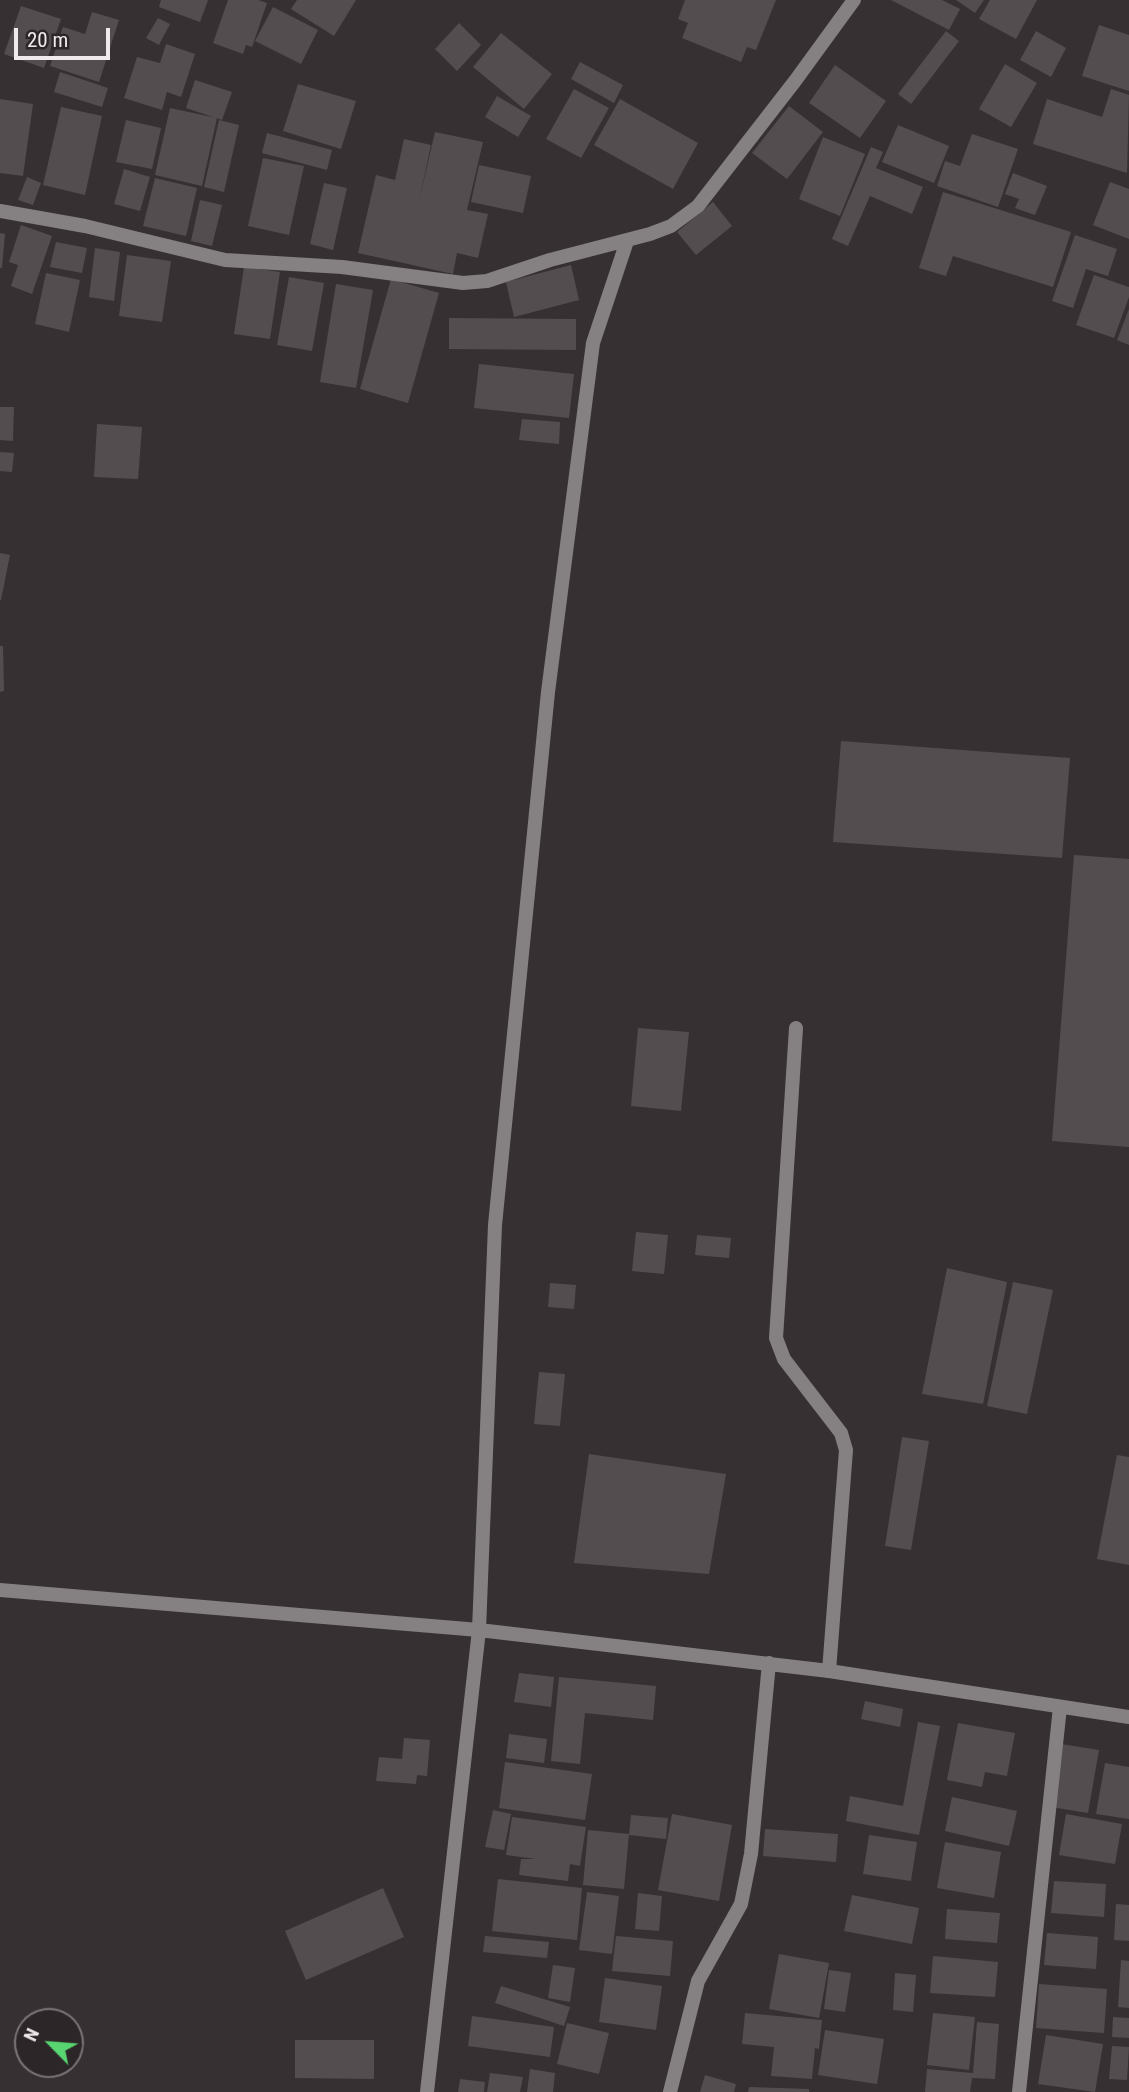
<!DOCTYPE html>
<style>
body{margin:0}
#map{position:relative;width:1129px;height:2092px;overflow:hidden;background:#373032;font-family:"Roboto Condensed",sans-serif}
canvas{display:block}
.north{position:absolute;left:14px;top:2008px;width:70px;height:70px;box-sizing:border-box;background:#2d2628;border:2px solid #7b7476;border-radius:50%;rotate:295deg;font-size:19px;font-weight:700;line-height:28px;text-align:center;color:#efeaec}
.north::after{content:'';display:block;margin:auto;width:24px;height:32px;background:#58d570;clip-path:polygon(50% 0,100% 100%,50% 72%,0 100%)}
.scale{position:absolute;left:14px;top:28px;width:96px;height:32px;box-sizing:border-box;border:4px solid #efeaec;border-top:0;padding-left:9px;font-size:21px;line-height:24px;white-space:nowrap;color:#efeaec;-webkit-text-stroke:5px #2d2628;paint-order:stroke}
</style>
<div id="map">
<canvas width="1129" height="2092"></canvas>
<div class="north">N</div>
<div class="scale">20 m</div>
</div>
<script>
const ctx = document.querySelector('canvas').getContext('2d');
ctx.lineJoin = 'round';
function fillPath(path, color) {
  ctx.fillStyle = color;
  ctx.fill(path, 'evenodd');
}
function shape(rows) {
  const path = new Path2D();
  for (const r of rows) {
    path.moveTo(r[0], r[1]);
    for (let i = 2; i < r.length; i += 2) path.lineTo(r[i], r[i + 1]);
  }
  return path;
}
function trace(path, color, width, dash) {
  ctx.strokeStyle = color;
  ctx.lineWidth = width;
  ctx.lineCap = dash ? 'butt' : 'round';
  ctx.setLineDash(dash || []);
  ctx.stroke(path);
}
const building = shape([
 [161,0,208,0,200,22,159,7],
 [228,0,258,0,267,3,252,47,246,45,243,54,213,43],
 [297,0,356,0,334,36,291,9],
 [685,0,776,0,756,50,747,47,741,62,682,38,688,23,678,19],
 [891,0,942,0,960,9,949,30],
 [956,0,984,0,975,13],
 [990,0,1037,0,1016,39,979,19],
 [21,6,61,19,44,68,4,54],
 [273,7,318,30,301,64,255,41],
 [92,12,119,20,99,82,50,66,63,27,85,34],
 [158,18,170,24,159,45,146,38],
 [459,23,481,45,457,71,435,49],
 [1099,25,1129,35,1129,91,1082,76],
 [946,31,959,41,911,104,898,94],
 [1036,31,1066,48,1051,77,1020,60],
 [501,33,552,74,524,109,473,67],
 [166,44,195,54,181,97,167,92,162,110,124,98,137,57,160,63],
 [580,62,623,85,614,103,571,79],
 [1005,64,1037,83,1011,127,979,109],
 [835,65,886,101,860,138,809,103],
 [60,72,108,88,102,107,54,92],
 [195,80,232,92,222,120,186,108],
 [298,84,356,101,341,149,283,131],
 [574,89,609,108,581,158,546,139],
 [1111,89,1129,95,1127,173,1033,144,1047,99,1102,117],
 [497,96,531,116,518,137,485,117],
 [0,99,33,104,23,176,0,173],
 [620,99,698,143,673,189,594,145],
 [789,106,823,132,787,179,752,153],
 [61,107,102,116,85,195,43,185],
 [170,108,217,118,202,186,155,175],
 [126,120,161,128,152,169,116,162],
 [219,120,239,125,224,192,204,187],
 [898,125,949,146,934,183,882,162],
 [435,132,483,142,467,210,488,214,478,258,457,253,453,274,358,253,376,175,395,180,404,139,431,145,419,201],
 [267,133,332,150,327,170,262,153],
 [972,134,1018,149,998,207,937,186,945,161,960,166],
 [823,137,865,154,840,216,799,199],
 [871,147,883,152,876,168,923,187,912,214,870,196,848,246,832,239],
 [263,158,304,166,289,235,248,226],
 [479,165,531,176,523,213,471,202],
 [124,169,150,177,140,211,114,204],
 [1013,173,1047,186,1035,215,1015,208,1019,199,1005,194],
 [27,177,41,183,33,205,18,200],
 [155,178,197,188,186,236,143,226],
 [1110,182,1129,189,1129,239,1093,225],
 [324,183,347,188,333,250,310,244],
 [943,192,1071,232,1053,287,953,256,946,276,919,268],
 [200,200,222,205,212,246,191,241],
 [713,202,732,226,696,255,677,232],
 [21,225,52,236,32,294,11,286,18,265,9,262],
 [0,233,5,234,2,268,0,268],
 [1075,235,1117,249,1108,276,1086,269,1073,308,1052,301],
 [56,242,87,248,82,273,50,267],
 [95,248,120,252,114,301,89,297],
 [127,255,171,261,162,322,119,316],
 [571,265,579,300,514,317,506,282],
 [244,267,280,272,270,339,234,334],
 [46,273,80,280,69,332,35,324],
 [1094,275,1129,287,1129,297,1114,338,1076,325],
 [289,277,324,283,312,351,277,345],
 [391,279,439,293,408,403,360,389],
 [336,284,373,290,356,388,320,382],
 [1129,309,1129,345,1117,340],
 [449,318,576,319,576,350,449,349],
 [479,364,574,374,569,418,474,408],
 [0,407,14,407,13,441,0,440],
 [522,419,560,422,559,444,519,440],
 [97,424,142,427,138,479,94,477],
 [0,452,14,453,12,472,0,471],
 [0,553,10,555,1,600,0,600],
 [0,646,3,646,4,691,0,692],
 [841,741,1070,758,1062,858,833,842],
 [1074,855,1129,859,1129,1147,1052,1141],
 [638,1028,689,1032,681,1111,631,1106],
 [636,1232,668,1235,664,1274,632,1271],
 [697,1235,731,1238,729,1258,695,1255],
 [947,1268,1007,1282,983,1404,922,1394],
 [1013,1282,1053,1290,1027,1414,987,1406],
 [550,1283,576,1285,574,1309,548,1307],
 [539,1372,565,1374,560,1426,534,1424],
 [902,1437,929,1441,911,1550,885,1546],
 [589,1454,726,1474,709,1574,574,1563],
 [1117,1455,1129,1457,1129,1565,1097,1559],
 [519,1673,554,1677,551,1707,514,1702],
 [559,1677,656,1686,653,1720,585,1713,580,1764,551,1761],
 [865,1701,903,1709,900,1727,861,1719],
 [918,1722,940,1726,919,1835,846,1821,850,1796,903,1806],
 [958,1723,1015,1733,1007,1776,985,1772,982,1787,947,1780],
 [509,1734,547,1739,544,1763,506,1758],
 [404,1738,430,1740,427,1776,417,1775,416,1784,376,1781,379,1757,402,1759],
 [1055,1743,1099,1750,1088,1813,1045,1806],
 [505,1762,592,1774,585,1820,499,1808],
 [1105,1763,1129,1767,1129,1819,1096,1814],
 [952,1797,1017,1811,1009,1846,945,1831],
 [493,1810,511,1814,504,1850,485,1847],
 [672,1814,732,1825,719,1901,658,1890],
 [1066,1814,1122,1824,1115,1864,1059,1855],
 [631,1815,668,1818,666,1839,629,1835],
 [512,1817,586,1827,580,1866,570,1864,568,1881,519,1875,521,1859,536,1859,506,1855],
 [765,1829,838,1834,836,1862,763,1856],
 [588,1830,629,1834,624,1889,583,1885],
 [869,1835,917,1842,911,1881,863,1874],
 [945,1842,1001,1852,994,1898,937,1888],
 [498,1879,582,1888,577,1940,492,1931],
 [1054,1881,1106,1884,1104,1917,1051,1913],
 [383,1888,404,1937,306,1980,285,1931],
 [587,1892,619,1896,612,1954,579,1950],
 [638,1893,662,1896,659,1931,635,1929],
 [852,1895,919,1908,912,1944,844,1931],
 [1116,1904,1129,1905,1129,1941,1114,1940],
 [947,1909,1000,1913,997,1943,945,1939],
 [1047,1933,1098,1937,1096,1969,1044,1965],
 [485,1936,549,1942,547,1958,483,1952],
 [616,1936,673,1941,670,1976,612,1971],
 [779,1954,829,1963,819,2018,769,2009],
 [933,1956,998,1962,995,1997,930,1993],
 [1121,1960,1129,1961,1129,2008,1118,2007],
 [553,1965,575,1968,570,2002,548,1998],
 [829,1970,851,1973,845,2012,824,2009],
 [895,1973,916,1975,913,2012,893,2010],
 [605,1978,662,1986,656,2030,599,2022],
 [1039,1984,1107,1989,1104,2033,1036,2028],
 [501,1986,570,2007,564,2026,495,2003],
 [745,2013,822,2020,819,2049,815,2048,812,2079,771,2076,774,2047,742,2044],
 [933,2013,975,2017,969,2070,927,2065],
 [472,2016,554,2027,550,2057,468,2046],
 [1113,2017,1129,2018,1129,2038,1112,2037],
 [977,2022,999,2024,995,2079,972,2078,970,2092,925,2092,927,2069,973,2073],
 [567,2023,609,2033,599,2074,557,2064],
 [825,2030,884,2039,877,2084,818,2075],
 [1046,2035,1103,2044,1095,2092,1038,2084],
 [295,2040,374,2040,374,2079,295,2078],
 [1112,2046,1129,2047,1127,2080,1109,2079],
 [530,2069,555,2073,553,2092,527,2092],
 [490,2073,523,2077,520,2092,487,2092],
 [705,2075,736,2084,734,2092,700,2092],
 [460,2079,485,2082,484,2092,458,2092],
 [749,2087,809,2089,809,2092,748,2092]
]);
const lane = shape([
 [796,1028,776,1338,784,1359,841,1433,846,1450,829,1671]
]);
const street = shape([
 [0,211,85,226,225,260,342,267,463,283,487,281,550,260,650,234,671,226,698,206,795,81,854,0],
 [0,1590,479,1630,829,1671,1129,1717],
 [427,2092,479,1630,495,1225,548,692,593,343,627,241],
 [670,2092,698,1981,741,1904,751,1854,769,1663],
 [1019,2092,1060,1707]
]);
fillPath(building, '#544d4f');
trace(lane, '#858182', 14);
trace(street, '#858182', 14);
</script>
